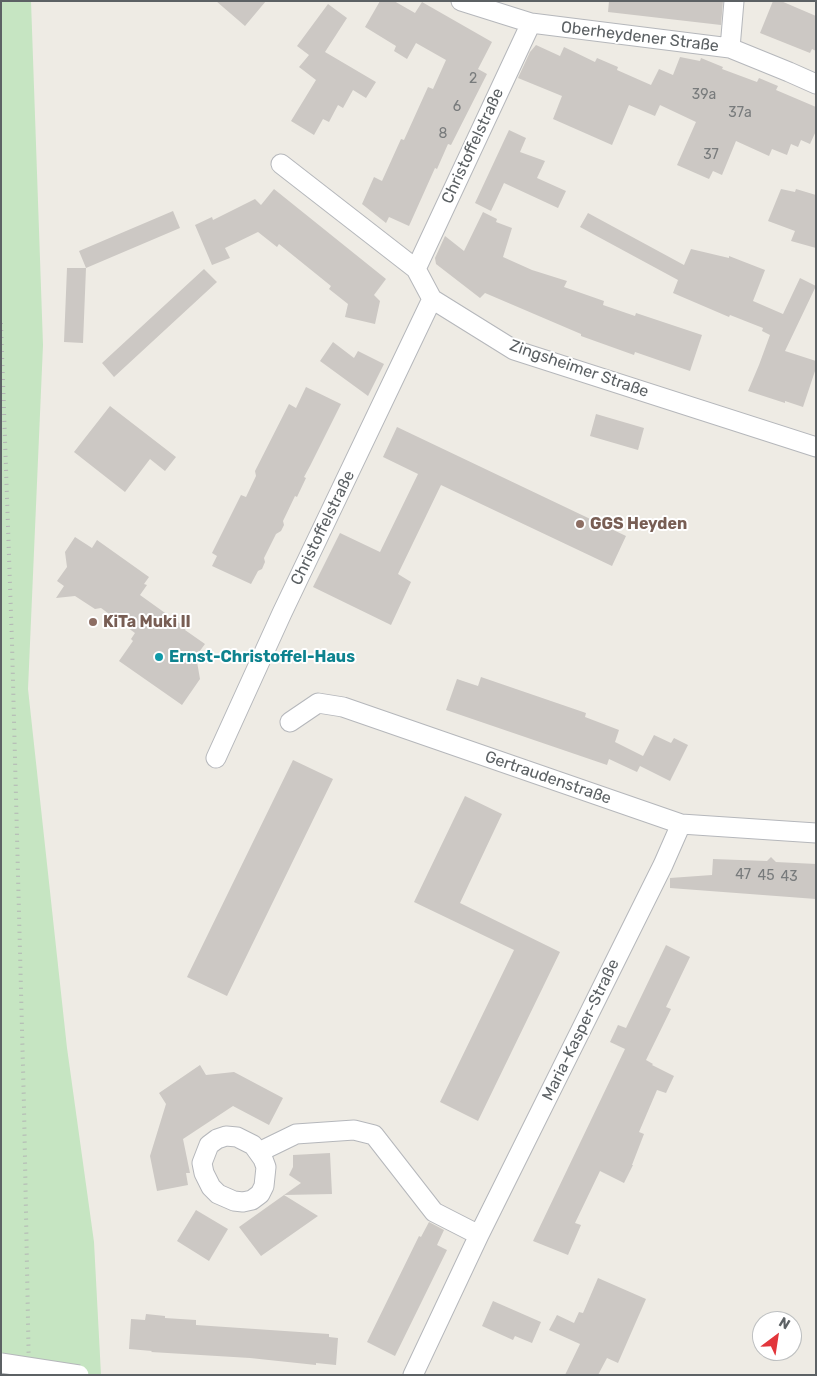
<!DOCTYPE html>
<meta charset="utf-8">
<style>
body{margin:0}
#map{position:relative;width:817px;height:1376px;overflow:hidden;background:#eeebe4;font-family:Rubik,sans-serif}
canvas{display:block}
.frame{position:absolute;inset:0;border:2px solid #5c6164;pointer-events:none}
.north{position:absolute;left:752px;top:1311px;width:50px;height:50px;box-sizing:border-box;background:#fff;border:1px solid #bec0c1;border-radius:50%;rotate:31deg;font-size:14px;font-weight:700;line-height:20px;text-align:center;color:#5c6164}
.north::after{content:'';display:block;margin:auto;width:18px;height:22px;background:#e2363c;clip-path:polygon(50% 0,100% 100%,50% 72%,0 100%)}
</style>
<div id="map">
<canvas width="817" height="1376"></canvas>
<div class="frame"></div>
<div class="north">N</div>
</div>
<script>
const ctx = document.querySelector('canvas').getContext('2d');
ctx.lineJoin = 'round';
function fillPath(path, color) {
  ctx.fillStyle = color;
  ctx.fill(path, 'evenodd');
}
function shape(rows) {
  const path = new Path2D();
  for (const r of rows) {
    path.moveTo(r[0], r[1]);
    for (let i = 2; i < r.length; i += 2) path.lineTo(r[i], r[i + 1]);
  }
  return path;
}
function trace(path, color, width, dash) {
  ctx.strokeStyle = color;
  ctx.lineWidth = width;
  ctx.lineCap = dash ? 'butt' : 'round';
  ctx.setLineDash(dash || []);
  ctx.stroke(path);
}
function drawText(font, color, halo, rows, align = 'center') {
  ctx.font = font + ' Rubik,sans-serif';
  ctx.lineWidth = 4;
  ctx.setLineDash([]);
  ctx.textBaseline = 'middle';
  ctx.strokeStyle = halo;
  ctx.fillStyle = color;
  for (const [text, x, y, turn = 0] of rows) {
    ctx.save();
    ctx.translate(x, y);
    ctx.rotate((+turn || 0) * Math.PI / 180);
    ctx.textAlign = isNaN(turn) ? turn : align;
    if (halo) ctx.strokeText(text, 0, 0);
    ctx.fillText(text, 0, 0);
    ctx.restore();
  }
}
const green = shape([
 [1,1,31,1,43,345,28,689,67,1048,94,1242,101,1375,1,1375]
]);
const building = shape([
 [216,1,266,1,245,26],
 [380,1,394,1,415,13,422,2,492,42,478,69,487,74,451,145,448,144,437,169,435,168,409,226,389,217,386,223,362,204,374,177,382,181,401,139,404,140,428,87,433,89,446,60,416,43,407,59,394,51,396,46,365,27],
 [609,1,723,1,721,25,608,12],
 [773,1,781,1,816,16,816,51,812,49,810,53,760,33],
 [328,4,347,18,325,52,376,82,366,98,353,90,343,108,338,105,329,122,323,119,314,135,291,121,316,80,299,67,309,55,297,46],
 [536,45,560,56,564,47,595,62,597,58,618,67,617,70,651,85,659,69,673,75,680,57,700,61,701,58,723,67,722,69,757,82,759,78,778,86,776,90,816,107,816,131,810,144,801,140,798,147,791,144,787,155,772,149,769,156,736,141,722,175,713,171,709,179,677,165,696,122,660,105,655,116,629,105,612,145,553,119,562,96,518,78,530,52],
 [509,130,526,138,520,152,545,161,537,178,566,191,558,208,504,183,491,211,475,203],
 [274,189,386,279,374,295,380,301,375,324,345,317,348,304,329,289,331,286,279,244,277,247,258,232,225,248,230,258,212,265,195,225,212,217,213,220,255,199,261,205],
 [781,189,795,192,796,189,816,195,816,248,791,241,795,231,768,221],
 [173,211,180,228,86,268,79,251],
 [483,212,497,219,496,222,512,228,503,257,532,270,567,281,564,287,604,301,603,305,635,316,636,313,702,335,690,371,635,352,634,355,581,336,581,334,485,293,480,298,436,264,435,258,445,236,464,251],
 [588,213,684,265,691,249,729,258,729,256,765,270,753,301,783,314,800,278,816,286,785,351,816,361,816,368,803,407,785,401,785,403,748,391,759,365,770,335,762,331,763,328,730,315,729,317,673,293,678,280,580,227],
 [67,268,86,268,83,343,64,342],
 [204,269,217,282,114,377,102,363],
 [333,342,354,358,358,351,384,364,368,396,320,361],
 [306,387,341,404,310,466,304,477,306,478,297,497,295,496,283,521,284,525,281,531,276,534,264,558,265,562,262,569,258,571,251,584,212,566,217,556,212,553,241,495,246,497,256,476,255,471,289,404,296,408],
 [110,406,176,457,165,471,150,459,125,492,74,452],
 [596,414,644,428,638,450,590,436],
 [397,427,626,536,612,566,441,485,398,574,411,582,391,625,313,587,340,533,380,552,418,474,383,457],
 [75,537,92,548,97,540,149,577,144,584,147,585,140,595,186,628,185,630,205,644,196,656,200,679,182,705,119,661,133,641,131,639,135,633,101,608,95,609,75,596,56,598,64,586,57,581,67,567,65,552],
 [481,677,586,713,585,717,619,730,615,742,643,756,654,735,671,743,674,738,688,745,670,781,640,766,637,772,609,759,607,765,446,710,457,679,478,686],
 [293,760,333,779,227,996,187,977],
 [465,796,502,814,460,903,560,952,478,1121,440,1102,514,950,414,902],
 [771,857,776,862,816,864,816,899,670,888,670,878,712,875,713,859,767,861],
 [666,945,690,957,666,1007,671,1009,646,1060,653,1064,652,1065,674,1076,666,1093,657,1090,639,1132,644,1134,632,1165,633,1165,624,1183,600,1171,575,1223,581,1225,568,1255,533,1241,625,1049,610,1042,618,1025,626,1028],
 [200,1065,206,1075,234,1072,283,1098,269,1125,233,1106,183,1139,190,1173,186,1173,188,1185,157,1191,150,1156,166,1104,159,1093],
 [330,1153,332,1194,284,1195,301,1183,289,1175,293,1167,293,1155],
 [284,1195,318,1216,261,1256,239,1227],
 [196,1210,228,1229,209,1261,177,1241],
 [429,1222,444,1230,437,1245,447,1250,395,1356,367,1342,419,1236,421,1237],
 [598,1278,646,1299,618,1363,607,1358,598,1375,565,1375,580,1344,549,1330,557,1315,574,1323,579,1312,583,1313],
 [493,1301,541,1322,532,1343,515,1336,513,1340,482,1326],
 [146,1314,165,1316,165,1318,196,1320,196,1325,329,1334,329,1337,338,1338,336,1365,316,1363,316,1365,250,1358,151,1352,152,1351,129,1349,131,1319,145,1320]
]);
const minor = shape([
 [461,1,531,23,730,48,789,72,816,84],
 [730,48,734,1],
 [281,164,416,269,432,299,514,350,816,447],
 [416,269,531,23],
 [290,722,318,703,343,707,681,824,816,833],
 [216,758,282,613,432,299],
 [226,1136,237,1137,253,1145,263,1159,266,1167,264,1186,260,1194,252,1200,243,1202,234,1201,218,1194,211,1187,204,1173,202,1163,209,1145,217,1139,226,1136],
 [259,1152,296,1134,354,1130,374,1135,434,1212,479,1235],
 [413,1375,479,1235,663,865,681,824]
]);
const rail = shape([
 [1,323,12,643,24,1106,29,1375]
]);
const minorBridge = shape([
 [1,1363,79,1375]
]);
const markers = [
 [580,524,5,"#8d6e63"],
 [93,622,5,"#8d6e63"],
 [159,657,5,"#0f9aa8"]
];
const numberNames = [
 ["2",473,79],
 ["39a",704,95],
 ["6",457,107],
 ["37a",740,113],
 ["8",443,134],
 ["37",711,155],
 ["47",743,875],
 ["45",766,876],
 ["43",789,877]
];
const streetNames = [
 ["Oberheydener Straße",640,37,7],
 ["Christoffelstraße",473,146,-65],
 ["Zingsheimer Straße",579,369,19],
 ["Christoffelstraße",323,528,-64],
 ["Gertraudenstraße",548,778,19],
 ["Maria-Kasper-Straße",581,1030,-64]
];
const educationNames = [
 ["GGS Heyden",590,524],
 ["KiTa Muki II",103,622]
];
const cultureNames = [
 ["Ernst-Christoffel-Haus",169,657]
];
fillPath(green, '#c6e5c2');
fillPath(building, '#ccc8c4');
trace(minor, '#b5b7bb', 21);
trace(minor, '#fff', 19);
trace(rail, '#b3b4b4', 4, [1, 6]);
trace(minorBridge, '#b5b7bb', 21, []);
trace(minorBridge, '#fff', 19);
for (const [x, y, r, color] of markers) {
  const dot = new Path2D();
  dot.arc(x, y, r, 0, 2 * Math.PI);
  ctx.fillStyle = color;
  ctx.fill(dot);
  trace(dot, '#fff', 2);
}
drawText('14px', '#787b7c', null, numberNames);
drawText('16px', '#5c6164', '#fff', streetNames);
drawText('bold 16px', '#785e54', '#fff', educationNames, 'left');
drawText('bold 16px', '#0d838f', '#fff', cultureNames, 'left');
</script>
